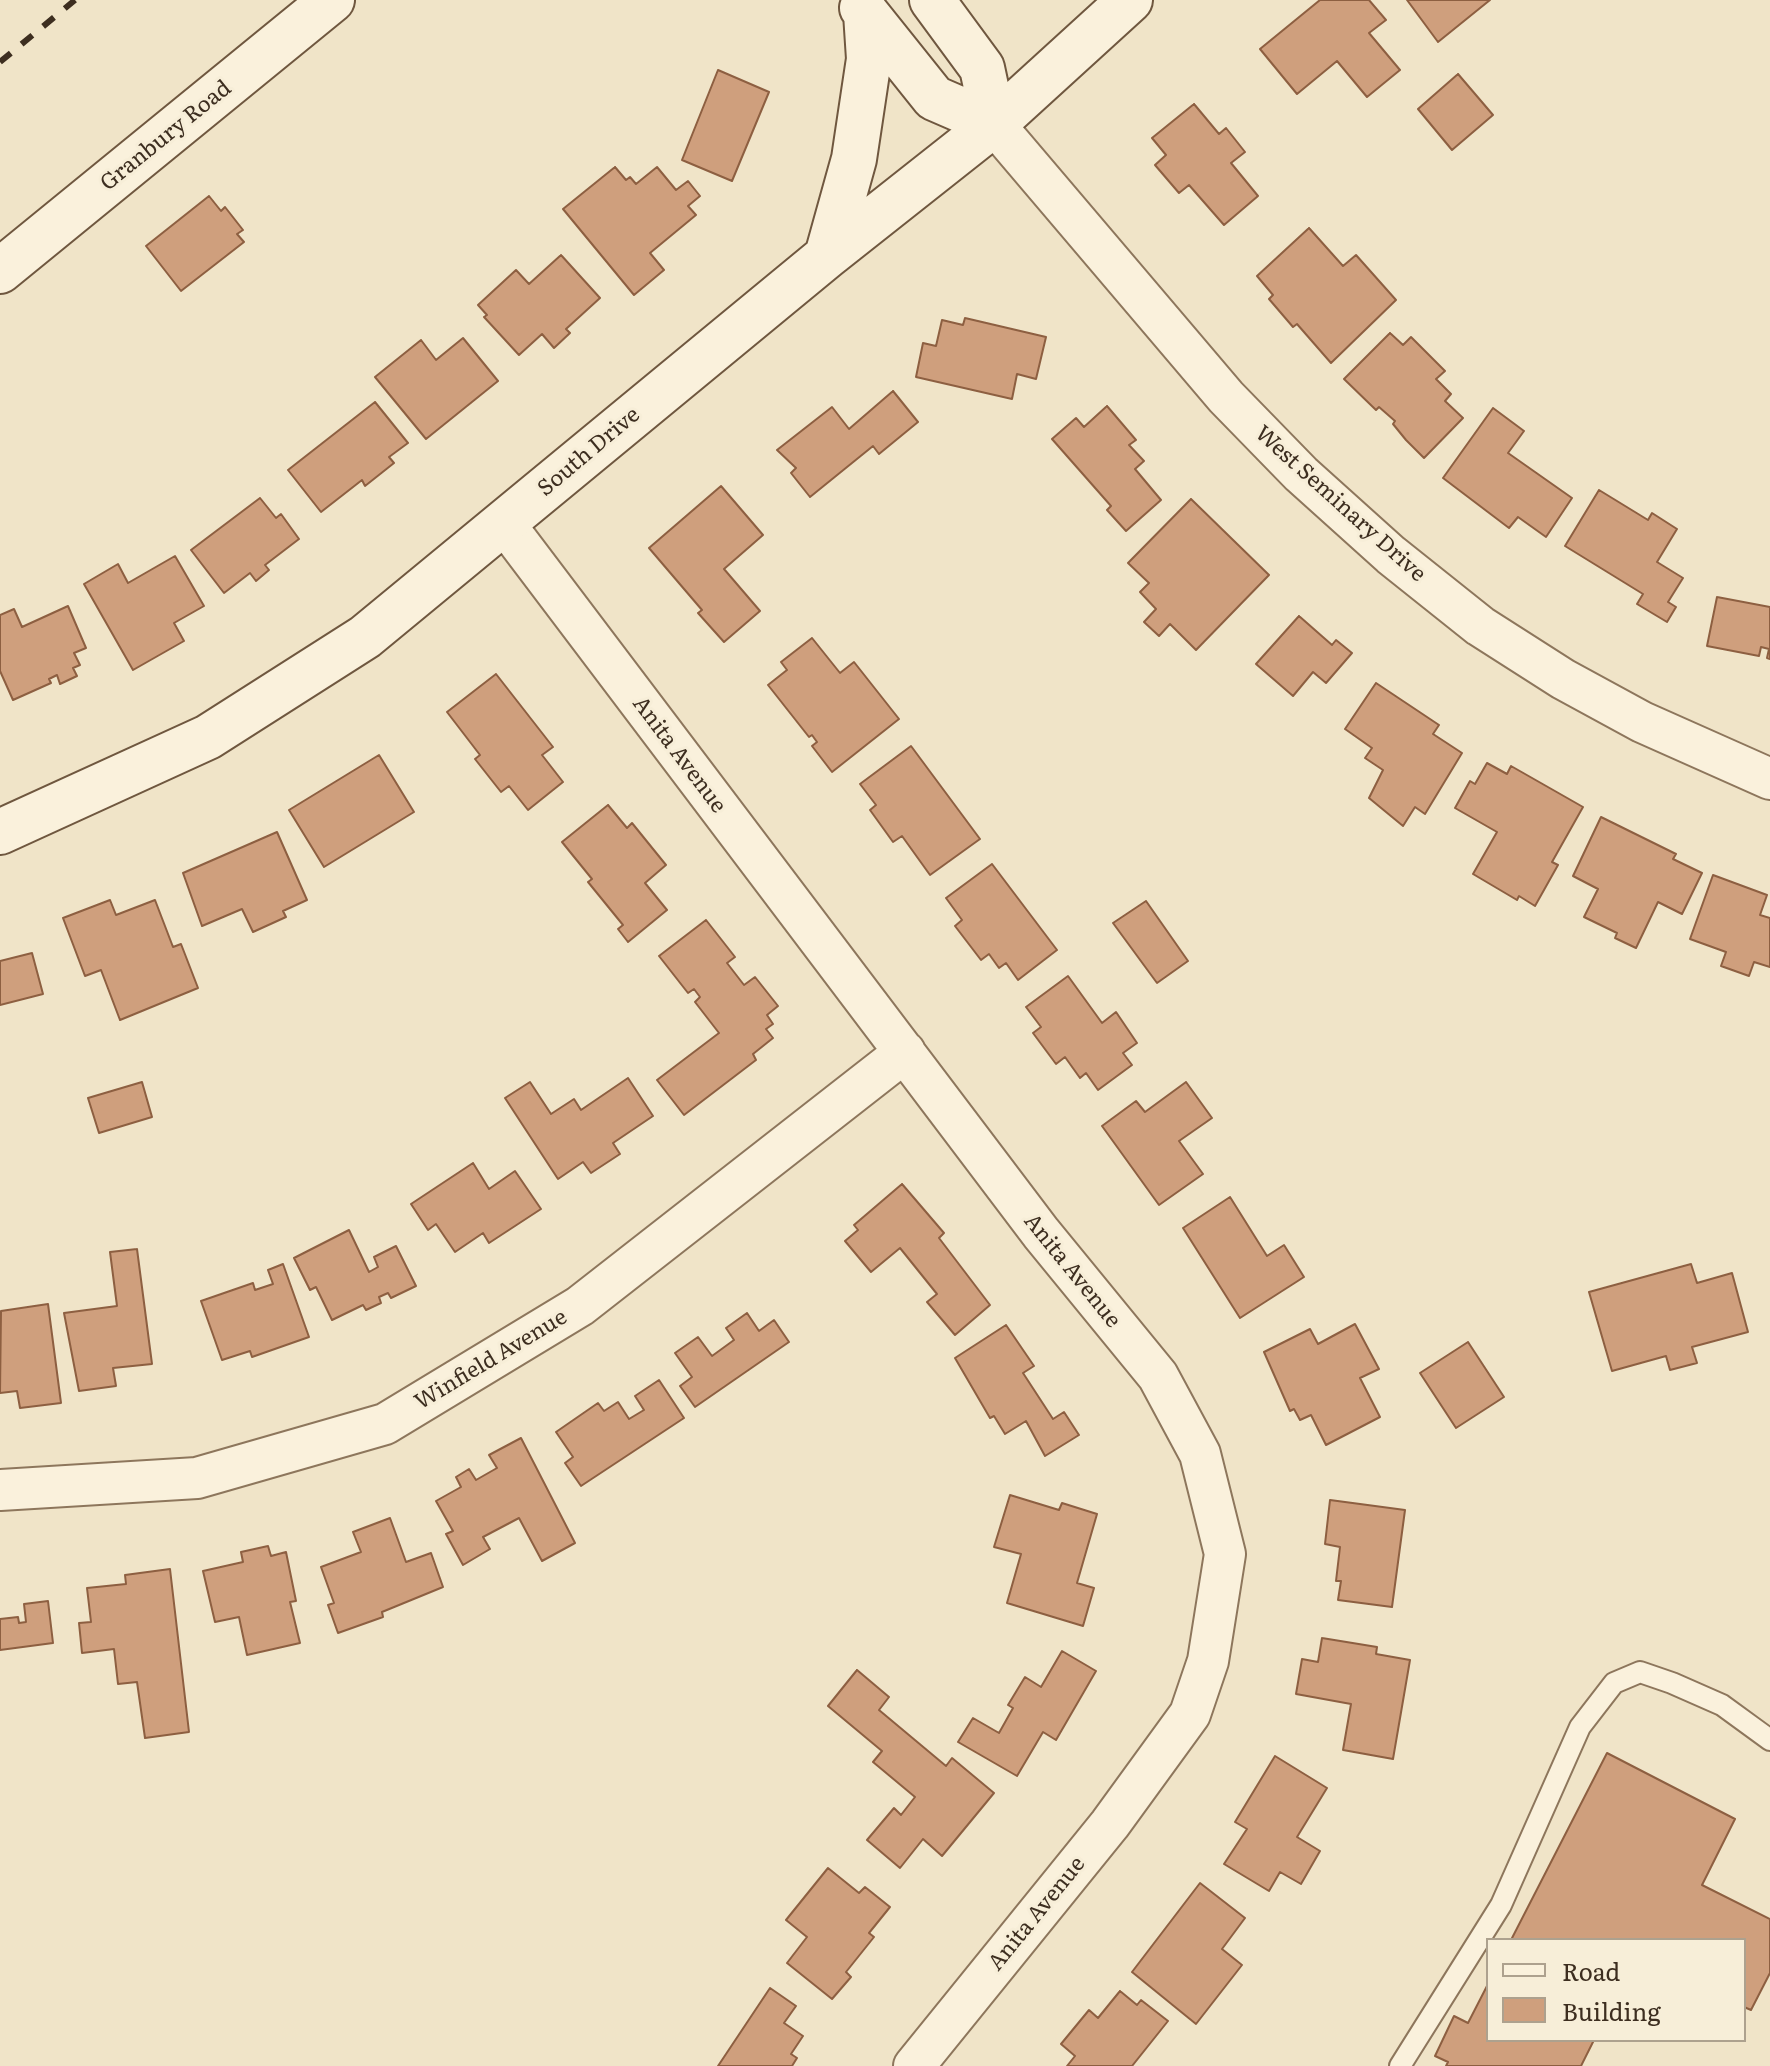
<!DOCTYPE html>
<style>
body{margin:0}
#map{position:relative;width:1770px;height:2066px;overflow:hidden;background:#f0e4c8;font-family:Literata,serif}
canvas{display:block}
.legend{position:absolute;left:1486px;top:1938px;width:260px;height:104px;box-sizing:border-box;background:#f7eed8;border:2px solid #ada18e;margin:0;padding:10px 14px;list-style:none;font-size:24px;color:#3d2e20}
.legend li{display:flex;align-items:center;gap:16px;height:40px}
.legend b{width:40px;border:2px solid #ada18e}
</style>
<div id="map">
<canvas width="1770" height="2066"></canvas>
<ul class="legend">
<li><b style="height:10px;background:#faf1dc"></b>Road</li>
<li><b style="height:22px;background:#cf9f7d"></b>Building</li>
</ul>
</div>
<script>
const ctx = document.querySelector('canvas').getContext('2d');
ctx.lineJoin = 'round';
function fillPath(path, color) {
  ctx.fillStyle = color;
  ctx.fill(path, 'evenodd');
}
function shape(rows) {
  const path = new Path2D();
  for (const r of rows) {
    path.moveTo(r[0], r[1]);
    for (let i = 2; i < r.length; i += 2) path.lineTo(r[i], r[i + 1]);
  }
  return path;
}
function trace(path, color, width, dash) {
  ctx.strokeStyle = color;
  ctx.lineWidth = width;
  ctx.lineCap = dash ? 'butt' : 'round';
  ctx.setLineDash(dash || []);
  ctx.stroke(path);
}
function drawText(font, color, halo, rows, align = 'center') {
  ctx.font = font + ' Literata,serif';
  ctx.lineWidth = 6;
  ctx.setLineDash([]);
  ctx.textBaseline = 'middle';
  ctx.strokeStyle = halo;
  ctx.fillStyle = color;
  for (const [text, x, y, turn = 0] of rows) {
    ctx.save();
    ctx.translate(x, y);
    ctx.rotate((+turn || 0) * Math.PI / 180);
    ctx.textAlign = isNaN(turn) ? turn : align;
    if (halo) ctx.strokeText(text, 0, 0);
    ctx.fillText(text, 0, 0);
    ctx.restore();
  }
}
const building = shape([
 [1320,0,1369,0,1386,20,1369,33,1400,70,1367,97,1337,61,1297,94,1260,49,1320,0],
 [1407,0,1490,0,1438,42,1407,0],
 [718,70,769,92,732,181,682,160,718,70],
 [1458,74,1493,115,1452,150,1418,109,1458,74],
 [1194,104,1219,134,1226,128,1245,152,1231,163,1258,196,1224,225,1189,185,1179,193,1155,165,1166,155,1152,138,1194,104],
 [615,167,626,180,630,177,636,184,657,167,676,190,688,181,700,196,688,206,696,215,650,253,664,270,634,295,563,209,615,167],
 [209,196,221,211,225,207,243,230,237,234,244,242,181,291,146,246,209,196],
 [1309,228,1343,266,1356,255,1396,300,1331,363,1297,324,1293,327,1269,299,1273,295,1257,276,1309,228],
 [561,255,600,298,566,329,570,333,554,348,542,334,519,355,484,317,487,315,478,305,516,270,529,284,561,255],
 [965,318,1046,337,1036,379,1017,374,1012,399,916,377,923,343,936,346,942,320,963,325,965,318],
 [1390,333,1403,345,1411,337,1445,371,1436,379,1451,394,1445,401,1463,418,1424,458,1406,440,1393,424,1395,421,1379,407,1376,410,1344,379,1390,333],
 [463,338,498,381,426,439,375,377,421,340,436,360,463,338],
 [893,391,918,422,879,454,873,446,810,497,791,473,796,468,777,450,832,407,849,429,893,391],
 [375,402,408,443,389,457,394,463,365,486,362,480,321,512,288,470,375,402],
 [1107,406,1136,440,1129,445,1144,461,1135,469,1161,500,1126,531,1107,510,1111,506,1052,439,1076,418,1084,427,1107,406],
 [1493,408,1524,431,1508,453,1572,498,1546,537,1518,517,1509,528,1443,478,1493,408],
 [721,486,763,535,724,569,760,611,724,642,698,613,702,610,649,548,721,486],
 [1599,490,1648,520,1652,513,1677,529,1657,562,1683,578,1668,602,1676,607,1667,622,1637,604,1643,594,1565,546,1599,490],
 [260,498,276,518,281,514,299,539,265,565,269,570,256,581,250,573,224,593,191,550,260,498],
 [1191,499,1269,575,1196,650,1170,624,1159,636,1144,622,1156,609,1140,592,1149,583,1128,563,1191,499],
 [175,556,204,606,174,623,184,641,133,670,84,584,118,564,128,583,175,556],
 [1717,597,1770,607,1770,659,1767,658,1769,649,1761,647,1759,656,1707,646,1717,597],
 [68,606,86,648,74,653,80,665,73,668,77,676,60,684,57,675,49,679,51,683,13,700,0,671,0,615,14,609,22,627,68,606],
 [1299,616,1332,645,1336,640,1352,653,1326,683,1313,672,1293,696,1256,664,1299,616],
 [812,638,840,673,854,662,899,719,832,772,812,746,817,742,812,735,809,737,768,685,787,670,781,662,812,638],
 [496,674,553,747,542,755,563,782,528,810,509,786,501,792,475,759,480,755,447,712,496,674],
 [1376,683,1439,725,1433,734,1462,753,1425,814,1415,807,1403,826,1369,798,1383,770,1365,758,1372,748,1345,729,1376,683],
 [911,746,980,839,930,875,902,836,893,842,870,810,876,805,860,784,911,746],
 [379,755,414,812,324,867,289,810,379,755],
 [1487,763,1507,774,1511,766,1583,807,1552,862,1558,865,1535,906,1519,896,1517,900,1473,874,1497,832,1455,808,1470,781,1475,784,1487,763],
 [608,805,627,828,632,823,666,865,645,883,667,910,628,942,618,929,623,925,588,882,592,879,562,842,608,805],
 [1601,817,1676,854,1673,859,1702,873,1682,914,1658,902,1636,948,1615,938,1617,933,1584,917,1598,889,1573,876,1601,817],
 [277,832,307,900,283,911,286,917,253,932,242,909,202,926,183,873,277,832],
 [992,864,1057,950,1018,980,1006,963,999,968,989,954,981,960,955,926,962,920,946,898,992,864],
 [1713,875,1767,895,1760,915,1770,918,1770,967,1754,962,1749,976,1721,966,1726,952,1690,939,1713,875],
 [110,900,116,915,155,900,173,947,181,944,198,988,120,1020,101,970,85,976,63,918,110,900],
 [1146,901,1188,961,1157,983,1113,923,1146,901],
 [706,920,735,957,727,963,744,985,755,977,778,1006,767,1015,773,1024,766,1029,773,1038,753,1054,756,1060,684,1115,657,1080,719,1033,695,1002,700,997,694,989,688,993,659,956,706,920],
 [32,953,43,994,0,1005,0,961,32,953],
 [1068,976,1102,1023,1116,1012,1137,1043,1123,1053,1132,1065,1098,1090,1086,1073,1080,1078,1065,1057,1056,1064,1033,1033,1041,1027,1026,1007,1068,976],
 [628,1078,653,1116,613,1143,620,1154,591,1173,583,1162,558,1179,505,1098,530,1082,551,1114,574,1099,581,1110,628,1078],
 [142,1082,152,1117,99,1133,88,1098,142,1082],
 [1186,1082,1212,1118,1179,1141,1203,1174,1159,1205,1102,1126,1136,1101,1145,1112,1186,1082],
 [473,1163,489,1189,515,1171,541,1209,489,1243,483,1233,455,1252,436,1224,428,1230,411,1204,473,1163],
 [902,1184,944,1233,939,1238,990,1305,955,1335,927,1302,937,1294,900,1248,871,1272,845,1241,858,1230,854,1225,902,1184],
 [1230,1197,1267,1256,1284,1245,1304,1277,1240,1318,1183,1228,1230,1197],
 [349,1230,369,1272,378,1267,374,1257,396,1246,416,1286,391,1298,388,1293,379,1297,381,1303,366,1310,363,1305,332,1320,316,1287,310,1290,294,1258,349,1230],
 [137,1249,152,1364,113,1368,116,1386,79,1391,64,1313,117,1306,110,1252,137,1249],
 [283,1264,309,1337,252,1357,250,1351,222,1360,201,1301,253,1283,255,1290,273,1284,268,1270,283,1264],
 [1691,1264,1697,1283,1732,1273,1748,1332,1692,1347,1697,1363,1670,1370,1666,1356,1612,1371,1589,1292,1691,1264],
 [48,1304,61,1403,20,1408,17,1391,0,1393,1,1311,48,1304],
 [747,1313,759,1331,774,1320,789,1342,695,1407,680,1386,692,1377,675,1353,698,1337,712,1356,734,1340,726,1328,747,1313],
 [1355,1324,1379,1369,1360,1378,1380,1417,1326,1445,1311,1415,1300,1420,1294,1409,1290,1411,1264,1352,1310,1329,1318,1344,1355,1324],
 [1006,1325,1034,1366,1023,1373,1053,1419,1064,1412,1079,1435,1045,1456,1026,1421,1005,1434,994,1416,990,1418,955,1358,1006,1325],
 [1468,1342,1504,1397,1456,1428,1420,1373,1468,1342],
 [659,1380,684,1418,581,1486,565,1463,573,1457,556,1432,598,1403,604,1411,618,1402,629,1419,644,1410,635,1396,659,1380],
 [521,1438,575,1543,542,1561,519,1518,483,1537,490,1549,463,1565,446,1534,453,1531,436,1501,461,1487,456,1477,469,1469,476,1480,497,1468,489,1455,521,1438],
 [1010,1495,1059,1510,1062,1503,1097,1514,1077,1583,1094,1588,1083,1626,1007,1603,1021,1554,994,1547,1010,1495],
 [1330,1500,1405,1510,1392,1607,1338,1600,1341,1581,1336,1581,1340,1547,1325,1544,1330,1500],
 [390,1518,406,1562,431,1553,443,1587,382,1612,383,1617,338,1633,328,1605,334,1603,321,1567,361,1552,353,1532,390,1518],
 [268,1546,271,1556,286,1552,296,1601,290,1602,300,1643,247,1655,239,1617,215,1622,203,1571,243,1562,241,1552,268,1546],
 [170,1569,189,1732,145,1738,137,1682,118,1684,114,1649,82,1653,79,1623,91,1622,87,1588,126,1584,125,1575,170,1569],
 [48,1601,53,1643,0,1650,0,1619,18,1617,19,1623,26,1622,24,1604,48,1601],
 [1322,1638,1377,1647,1376,1654,1410,1660,1393,1759,1343,1750,1351,1704,1296,1694,1302,1659,1318,1662,1322,1638],
 [1062,1651,1096,1671,1056,1740,1043,1732,1017,1776,958,1742,973,1718,999,1733,1013,1708,1008,1705,1025,1677,1041,1687,1062,1651],
 [857,1670,889,1697,879,1710,946,1766,952,1758,994,1793,942,1856,923,1839,900,1868,867,1840,894,1808,901,1815,915,1797,873,1762,882,1751,828,1706,857,1670],
 [1607,1753,1735,1819,1702,1885,1770,1919,1770,1973,1751,2010,1744,2007,1744,1940,1511,1940,1607,1753],
 [1275,1756,1327,1788,1297,1837,1320,1851,1301,1884,1280,1872,1269,1891,1224,1864,1247,1829,1235,1822,1275,1756],
 [828,1868,859,1893,865,1887,890,1907,869,1933,874,1937,846,1972,851,1977,832,1999,787,1963,807,1937,786,1920,828,1868],
 [1200,1883,1245,1918,1222,1949,1242,1965,1196,2024,1132,1972,1200,1883],
 [1488,1984,1488,2040,1594,2040,1581,2066,1446,2066,1448,2062,1435,2056,1454,2016,1468,2023,1488,1984],
 [770,1988,796,2006,784,2023,803,2036,791,2054,797,2058,792,2066,718,2066,770,1988],
 [1120,1991,1137,2005,1141,2000,1168,2021,1132,2066,1067,2066,1075,2056,1061,2044,1089,2010,1098,2018,1120,1991]
]);
const lane = shape([
 [1400,2066,1501,1905,1580,1727,1614,1683,1640,1672,1672,1683,1722,1705,1770,1740]
]);
const street = shape([
 [994,124,1226,397,1301,474,1391,555,1480,626,1563,679,1642,722,1770,779],
 [504,523,1041,1233,1158,1376,1200,1454,1225,1554,1208,1661,1190,1714,1110,1824,914,2066],
 [0,1490,197,1478,385,1424,580,1306,905,1052]
]);
const secondary = shape([
 [932,0,982,68,994,124],
 [862,8,934,98,994,124],
 [827,256,854,159,869,59,866,13],
 [0,271,332,0],
 [0,832,208,737,365,637,827,256,994,124,1130,0]
]);
const rail = shape([
 [0,62,75,0]
]);
const streetNames = [
 ["Granbury Road",166,136,-39],
 ["South Drive",589,452,-40],
 ["West Seminary Drive",1340,504,42],
 ["Anita Avenue",679,755,53],
 ["Anita Avenue",1072,1271,51],
 ["Winfield Avenue",491,1360,-31],
 ["Anita Avenue",1037,1914,-51]
];
fillPath(building, '#cf9f7d');
trace(building, '#8d5f41', 2);
trace(lane, '#8d765c', 24);
trace(street, '#8d765c', 44);
trace(secondary, '#6f573f', 48);
trace(lane, '#faf1dc', 20);
trace(street, '#faf1dc', 40);
trace(secondary, '#faf1dc', 44);
trace(rail, '#3d2e20', 6, [14, 14]);
drawText('22px', '#3d2e20', '#f7eed8', streetNames);
</script>
